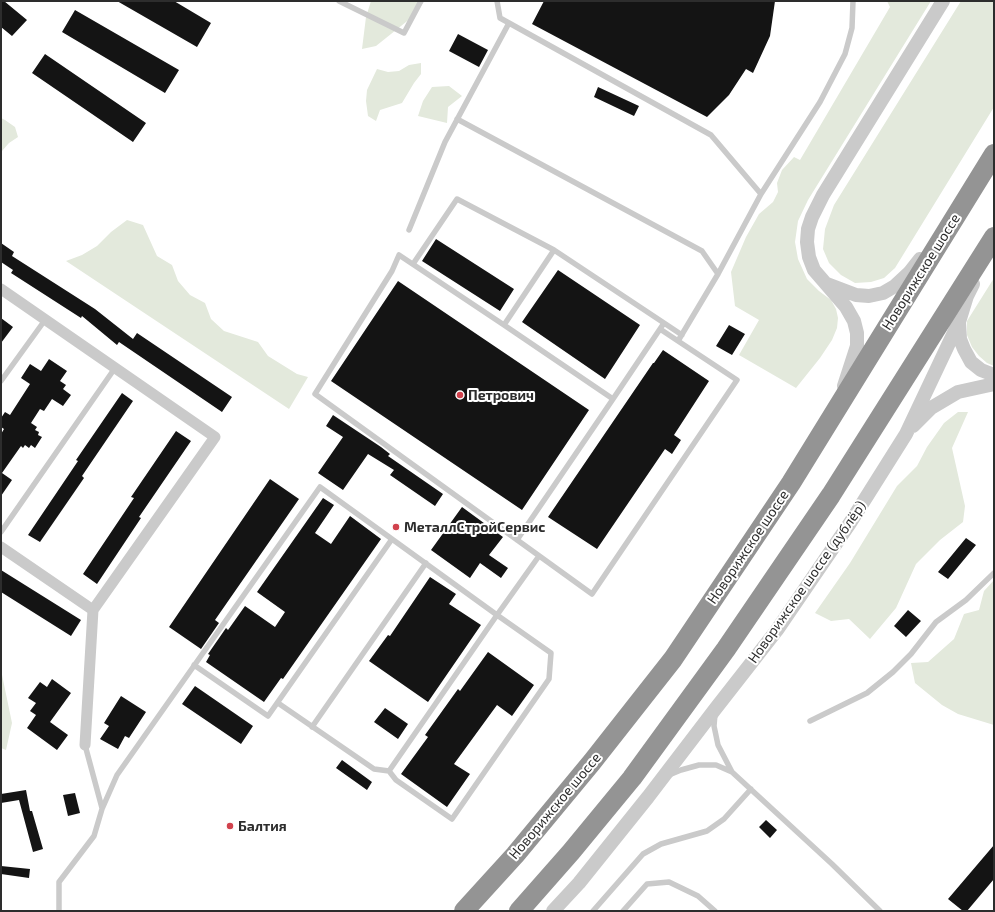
<!DOCTYPE html>
<meta charset="utf-8">
<style>
body{margin:0}
#map{position:relative;width:995px;height:912px;overflow:hidden;background:#fff;font-family:"Exo 2",sans-serif}
canvas{display:block}
.frame{position:absolute;inset:0;border:2px solid #2d2d2d;pointer-events:none}
</style>
<div id="map">
<canvas width="995" height="912"></canvas>
<div class="frame"></div>
</div>
<script>
const ctx = document.querySelector('canvas').getContext('2d');
ctx.lineJoin = 'round';
function fillPath(path, color) {
  ctx.fillStyle = color;
  ctx.fill(path, 'evenodd');
}
function shape(rows) {
  const path = new Path2D();
  for (const r of rows) {
    path.moveTo(r[0], r[1]);
    for (let i = 2; i < r.length; i += 2) path.lineTo(r[i], r[i + 1]);
  }
  return path;
}
function trace(path, color, width, dash) {
  ctx.strokeStyle = color;
  ctx.lineWidth = width;
  ctx.lineCap = dash ? 'butt' : 'round';
  ctx.setLineDash(dash || []);
  ctx.stroke(path);
}
function drawText(font, color, halo, rows, align = 'center') {
  ctx.font = font + ' "Exo 2",sans-serif';
  ctx.lineWidth = 4;
  ctx.setLineDash([]);
  ctx.textBaseline = 'middle';
  ctx.strokeStyle = halo;
  ctx.fillStyle = color;
  for (const [text, x, y, turn = 0] of rows) {
    ctx.save();
    ctx.translate(x, y);
    ctx.rotate((+turn || 0) * Math.PI / 180);
    ctx.textAlign = isNaN(turn) ? turn : align;
    if (halo) ctx.strokeText(text, 0, 0);
    ctx.fillText(text, 0, 0);
    ctx.restore();
  }
}
const green = shape([
 [371,1,424,1,416,14,376,46,362,49,366,17],
 [887,1,931,1,808,200,798,221,795,242,798,259,807,279,819,291,831,300,836,309,838,318,837,328,832,340,820,358,796,388,739,355,759,320,735,306,731,272,746,237,759,214,773,202,778,192,777,183,782,170,794,157,800,160,890,7],
 [961,1,994,1,994,107,895,268,884,278,871,282,855,283,841,275,829,263,823,249,825,229,834,205],
 [421,63,421,74,414,83,402,103,380,110,376,121,368,116,366,101,367,90,377,69,388,72,399,71,409,65],
 [449,86,462,96,448,107,447,123,418,116,423,101,432,87],
 [1,118,5,120,15,127,18,137,9,143,2,151,1,164],
 [127,220,143,225,157,256,172,265,178,281,190,295,205,303,211,319,224,331,258,342,268,356,297,374,308,377,289,409,66,261,82,255,97,246,111,232],
 [994,278,994,366,987,363,979,356,972,347,967,335,967,321],
 [958,412,968,412,952,448,965,506,963,522,940,540,916,564,896,608,870,639,849,619,831,621,815,613,850,563,897,486,917,466,927,447,944,423],
 [994,580,994,725,958,714,942,705,915,683,911,663,928,662,954,639,964,614,979,610,984,591],
 [1,670,12,723,6,750,1,748]
]);
const building = shape([
 [1,1,4,1,27,20,12,36,1,27],
 [117,1,174,1,211,23,197,47],
 [544,1,775,1,770,36,753,73,746,69,729,95,707,117,532,24],
 [75,10,179,70,165,93,62,32],
 [458,34,488,50,479,67,449,51],
 [45,54,146,123,133,142,32,73],
 [598,87,639,106,634,116,594,97],
 [436,239,514,289,500,311,422,261],
 [1,243,14,252,12,256,95,309,133,339,137,333,232,397,222,412,119,342,117,345,82,316,81,318,11,273,13,270,1,262],
 [558,270,640,325,605,379,522,322],
 [398,281,589,410,522,510,331,381],
 [1,318,13,327,1,343],
 [729,325,745,334,732,355,716,346],
 [663,350,709,381,674,435,681,440,672,454,665,449,597,549,548,517,653,363,654,363],
 [49,359,67,371,60,381,66,385,63,389,71,395,63,406,52,399,44,411,40,409,31,423,37,427,35,430,39,432,38,435,42,437,35,448,31,445,29,448,25,445,23,448,21,446,2,473,12,480,1,496,1,434,4,429,1,427,1,418,5,412,10,415,30,384,21,378,30,364,41,371],
 [122,393,133,401,82,476,84,478,40,542,28,535,78,461,76,460],
 [333,415,381,447,390,454,388,456,443,494,435,506,390,475,394,470,368,454,343,490,318,473,343,437,326,426],
 [176,431,191,441,139,517,141,518,97,584,83,574,134,498,131,497],
 [270,479,299,499,215,620,219,623,201,649,169,627],
 [323,498,334,505,315,533,331,544,350,516,381,539,283,679,281,678,264,702,206,662,210,655,208,654,226,628,228,630,245,606,275,627,285,612,257,592],
 [462,507,503,537,489,555,508,568,501,578,480,563,470,578,431,550],
 [966,538,976,545,948,579,938,572],
 [1,570,81,620,71,636,1,592],
 [430,577,456,594,449,604,481,625,428,702,369,661,388,635,390,636],
 [908,610,921,621,906,637,894,626],
 [488,652,534,685,512,716,497,705,454,764,470,774,447,807,401,774,428,737,425,735,458,689,460,691],
 [52,679,71,693,50,722,68,735,57,750,27,728,36,715,30,711,36,703,28,698,40,682,47,687],
 [195,686,253,726,241,744,182,704],
 [121,696,146,712,129,738,125,736,118,749,100,739,109,726,104,723],
 [385,708,408,724,398,739,374,722],
 [342,760,372,782,367,790,336,768],
 [26,790,30,811,32,811,43,849,33,852,19,800,1,803,1,794],
 [75,793,80,813,68,816,63,795],
 [766,820,777,830,770,838,759,827],
 [994,845,994,879,967,911,963,911,948,899],
 [1,866,30,869,29,878,1,874]
]);
const service = shape([
 [339,1,404,33,421,1],
 [497,1,500,18,711,135,761,194,820,102,845,54,852,28,853,1],
 [457,119,702,251,718,274],
 [409,230,445,142,509,23],
 [413,264,457,199,554,250],
 [664,323,682,335],
 [504,325,399,255,392,271,315,394,592,594,737,380,678,341,718,274,761,194],
 [660,329,678,341],
 [1,381,45,320],
 [1,532,115,368],
 [517,540,613,399,664,323,554,250,504,325,613,399],
 [194,665,268,716,392,539],
 [278,703,374,769,389,771,497,615,551,653,549,679,452,819,396,780,389,771],
 [715,714,714,726,718,745,732,772],
 [810,721,867,693,893,672,911,654,936,622,966,600,994,573],
 [312,727,426,563],
 [85,745,102,808],
 [669,775,681,770,699,765,716,765,732,772,832,864,880,911],
 [59,911,59,882,94,836,102,809,117,775,320,487,497,615,539,556],
 [593,911,643,854,661,844,707,831,724,819,751,789],
 [623,911,647,884,669,882,698,896,715,911]
]);
const minor = shape([
 [1,289,215,437,93,610],
 [1,547,93,610,85,745]
]);
const tertiary = shape([
 [827,284,856,295,869,296,883,293,895,286,909,273,920,259],
 [959,322,960,339,964,349,971,362,981,370,994,375],
 [844,386,857,346,857,333,854,321,846,307,814,270,809,257,807,242,808,229,812,217,823,195,943,1],
 [913,426,931,408,958,392,994,384],
 [553,911,579,883,648,797,716,708,777,630,850,523,906,434,959,322,967,296,973,284]
]);
const motorway = shape([
 [464,911,515,855,592,762,673,659,791,483,994,154],
 [519,911,571,852,632,778,726,649,831,495,994,237]
]);
const markers = [
 [460,395,4,"#d1424d"],
 [396,527,4,"#d1424d"],
 [230,826,4,"#d1424d"]
];
const streetNames = [
 ["Новорижское шоссе",921,272,-58],
 ["Новорижское шоссе",748,547,-56],
 ["Новорижское шоссе (дублёр)",807,582,-55],
 ["Новорижское шоссе",555,806,-50]
];
const poiNames = [
 ["Петрович",468,395],
 ["МеталлСтройСервис",404,527],
 ["Балтия",238,826]
];
fillPath(green, '#e3e9dc');
fillPath(building, '#141414');
trace(service, '#cacaca', 5.5);
trace(minor, '#cacaca', 11);
trace(tertiary, '#cacaca', 14);
trace(motorway, '#949494', 20);
for (const [x, y, r, color] of markers) {
  const dot = new Path2D();
  dot.arc(x, y, r, 0, 2 * Math.PI);
  ctx.fillStyle = color;
  ctx.fill(dot);
  trace(dot, '#fff', 1.5);
}
drawText('14px', '#2d2d2d', '#fff', streetNames);
drawText('bold 14px', '#2d2d2d', '#fff', poiNames, 'left');
</script>
